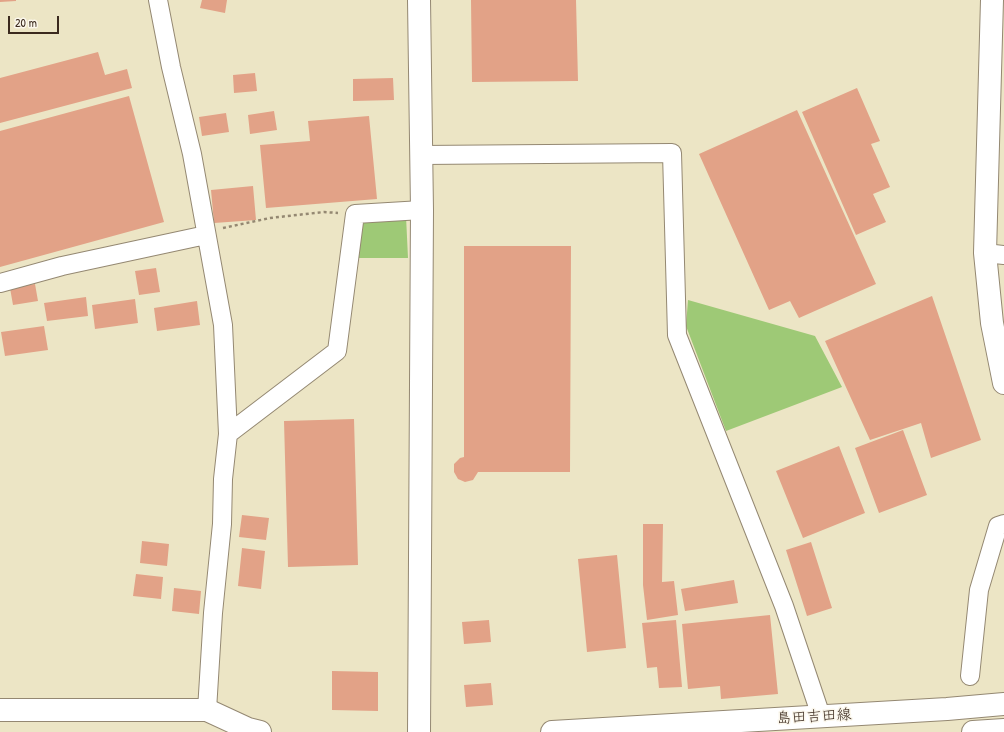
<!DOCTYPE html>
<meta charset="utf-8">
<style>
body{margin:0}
#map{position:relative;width:1004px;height:732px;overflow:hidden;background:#ece5c5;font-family:"Patrick Hand",sans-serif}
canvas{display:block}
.scale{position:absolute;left:8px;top:16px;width:51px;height:18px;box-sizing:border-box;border:2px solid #3b2a1e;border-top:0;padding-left:5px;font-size:12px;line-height:14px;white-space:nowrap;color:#3b2a1e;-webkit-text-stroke:3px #fbf7ec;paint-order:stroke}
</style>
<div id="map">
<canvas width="1004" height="732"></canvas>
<div class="scale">20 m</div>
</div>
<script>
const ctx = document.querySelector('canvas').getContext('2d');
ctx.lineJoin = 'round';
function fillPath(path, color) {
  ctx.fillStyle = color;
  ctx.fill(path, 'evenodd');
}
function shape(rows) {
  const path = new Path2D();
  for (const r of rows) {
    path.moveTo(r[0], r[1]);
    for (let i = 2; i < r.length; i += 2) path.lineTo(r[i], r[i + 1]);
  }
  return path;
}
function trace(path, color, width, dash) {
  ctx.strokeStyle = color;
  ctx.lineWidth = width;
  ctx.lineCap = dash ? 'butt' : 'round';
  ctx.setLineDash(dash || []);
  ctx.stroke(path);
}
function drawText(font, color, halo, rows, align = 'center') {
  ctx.font = font + ' "Patrick Hand","Klee One",sans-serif';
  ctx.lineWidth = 3;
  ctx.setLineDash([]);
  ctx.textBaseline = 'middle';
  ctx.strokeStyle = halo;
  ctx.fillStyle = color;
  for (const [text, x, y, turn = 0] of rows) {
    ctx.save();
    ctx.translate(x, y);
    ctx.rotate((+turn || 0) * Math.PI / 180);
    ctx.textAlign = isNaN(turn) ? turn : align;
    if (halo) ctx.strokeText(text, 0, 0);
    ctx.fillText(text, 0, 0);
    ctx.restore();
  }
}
const green = shape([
 [370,215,406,216,408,258,356,258,357,228],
 [688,300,815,336,842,387,726,431,686,326]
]);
const building = shape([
 [0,0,16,0,16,1,0,2],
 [202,0,227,0,225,13,200,8],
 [471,0,576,0,578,81,472,82],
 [98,52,105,75,127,69,132,88,0,123,0,78],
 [255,73,257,91,234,93,233,75],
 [393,78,394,100,353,101,353,79],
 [857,88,880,141,871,144,890,187,873,194,886,222,856,235,802,112],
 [129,96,164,222,0,267,0,131],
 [797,110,876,284,799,318,790,301,769,310,699,154],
 [274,111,277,130,250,134,248,115],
 [226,113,229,132,202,136,199,117],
 [369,116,377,199,266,208,260,145,310,141,308,121],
 [253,186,256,220,214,223,211,190],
 [464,246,571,246,570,472,478,472,473,480,465,482,458,479,454,472,454,464,460,458,464,457],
 [156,268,160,292,139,295,135,271],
 [35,284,38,301,13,305,10,288],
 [932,296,981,440,931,458,921,423,870,440,825,341],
 [86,297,88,316,47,321,44,303],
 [135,299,138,323,95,329,92,305],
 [197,301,200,325,157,331,154,308],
 [44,326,48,350,5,356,1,332],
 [354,419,358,565,288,567,284,421],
 [903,430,927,495,879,513,855,448],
 [839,446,865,513,803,538,776,471],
 [242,515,269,518,266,540,239,537],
 [643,524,663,524,662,582,674,581,678,615,647,620,643,585],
 [142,541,169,544,167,566,140,563],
 [811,542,832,608,807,616,786,550],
 [242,548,265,551,261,589,238,586],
 [617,555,626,648,587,652,578,559],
 [136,574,163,577,161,599,133,596],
 [734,580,738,603,685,611,681,589],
 [174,588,201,591,199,614,172,611],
 [770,615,778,694,721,699,720,686,688,689,682,624],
 [489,620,491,642,464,644,462,622],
 [676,620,682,687,659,688,657,667,647,668,642,623],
 [332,671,378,672,378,711,332,710],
 [491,683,493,705,466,707,464,685]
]);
const path = shape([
 [223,228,270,218,324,212,338,213]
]);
const street = shape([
 [158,0,171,67,192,154,223,325,228,434,223,479,222,524,213,613,207,710],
 [421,155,672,153,677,335,784,606,821,716],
 [985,253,1004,255],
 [0,283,62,266,206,235],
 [228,434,337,351,355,214,422,210],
 [970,676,979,590,998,526,1004,524]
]);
const secondary = shape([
 [992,0,985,253,992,323,1004,383],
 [419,732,422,210,419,0]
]);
const primary = shape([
 [0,710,207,710,248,729,260,732],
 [552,732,947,709,1004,704],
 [973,732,1004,730]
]);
const streetNames = [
 ["島田吉田線",814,717,-3]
];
fillPath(green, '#9ec976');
fillPath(building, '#e2a287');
trace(street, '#948872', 20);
trace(secondary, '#948872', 24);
trace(primary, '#948872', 24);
trace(path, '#948872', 2.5, [3, 3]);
trace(street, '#fff', 18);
trace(secondary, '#fff', 22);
trace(primary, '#fff', 22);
drawText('15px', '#3b2a1e', '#fbf7ec', streetNames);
</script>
